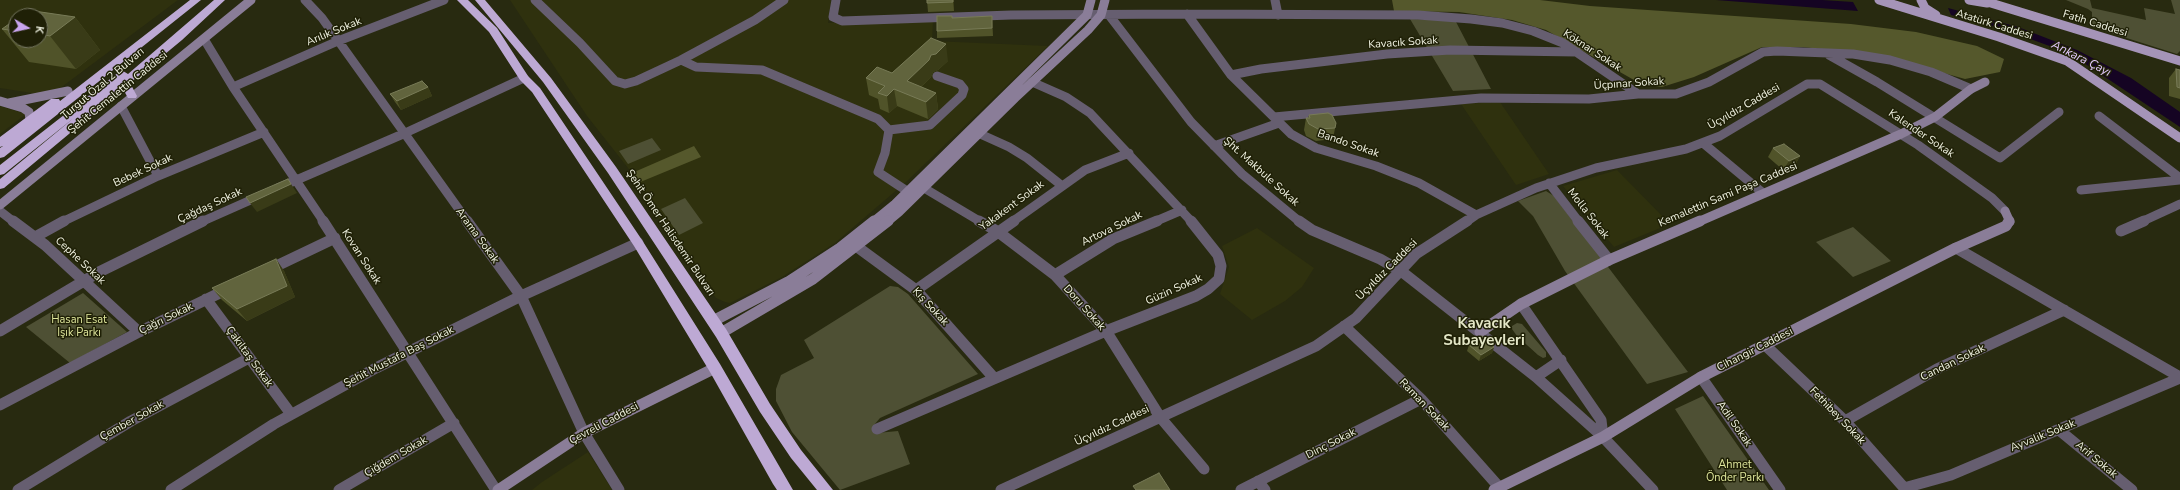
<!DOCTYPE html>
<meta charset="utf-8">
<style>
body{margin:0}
#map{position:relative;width:2180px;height:490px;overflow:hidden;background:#282a10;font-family:"Nunito Sans",sans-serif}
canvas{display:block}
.north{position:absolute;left:8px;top:8px;width:40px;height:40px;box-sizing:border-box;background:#1f2006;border:1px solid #73745e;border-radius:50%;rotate:99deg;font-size:11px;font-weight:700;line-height:16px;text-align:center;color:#f1f3e3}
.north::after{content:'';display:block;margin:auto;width:14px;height:18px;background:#c9a5ee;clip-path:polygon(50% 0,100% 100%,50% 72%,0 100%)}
</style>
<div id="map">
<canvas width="2180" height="490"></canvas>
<div class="north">K</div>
</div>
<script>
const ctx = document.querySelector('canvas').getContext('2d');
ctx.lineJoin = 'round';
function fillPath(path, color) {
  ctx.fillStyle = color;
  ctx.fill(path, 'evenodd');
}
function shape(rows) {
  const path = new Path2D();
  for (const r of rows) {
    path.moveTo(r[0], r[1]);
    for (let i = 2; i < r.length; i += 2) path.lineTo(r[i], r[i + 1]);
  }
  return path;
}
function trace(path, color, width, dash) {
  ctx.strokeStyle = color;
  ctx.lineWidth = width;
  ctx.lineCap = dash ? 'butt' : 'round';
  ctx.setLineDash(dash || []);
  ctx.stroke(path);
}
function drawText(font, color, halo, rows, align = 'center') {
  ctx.font = font + ' "Nunito Sans",sans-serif';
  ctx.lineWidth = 3;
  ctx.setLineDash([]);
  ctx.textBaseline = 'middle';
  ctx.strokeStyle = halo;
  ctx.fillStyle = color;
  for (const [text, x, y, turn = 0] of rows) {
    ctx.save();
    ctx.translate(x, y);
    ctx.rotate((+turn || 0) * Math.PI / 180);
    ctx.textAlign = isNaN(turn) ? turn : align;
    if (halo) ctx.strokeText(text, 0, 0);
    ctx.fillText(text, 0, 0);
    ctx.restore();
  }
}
const built = shape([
 [0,0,178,0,59,89,38,94,0,88],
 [16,16,40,16,40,40,16,40],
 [510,0,831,0,828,23,933,20,932,41,1048,46,906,182,835,243,782,277,730,303,725,302,716,298,673,241,632,173,587,116],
 [1500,102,1549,174,1516,185,1461,104],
 [0,106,26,114,0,134],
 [1617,170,1670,224,1614,247,1563,186],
 [1257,228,1314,268,1302,287,1285,301,1252,320,1220,294,1229,267,1222,246],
 [588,452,612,490,532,490,542,482]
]);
const green = shape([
 [2066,0,2090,0,2092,8,2146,20,2144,8,2175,14,2171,0,2180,0,2180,51,2177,54,2092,27,2092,12,2088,9],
 [1410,19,1455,20,1491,89,1453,91],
 [652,138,661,150,628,164,619,151],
 [1546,191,1554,196,1688,372,1647,384,1565,271,1533,216,1518,201],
 [685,198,703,223,679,235,661,209],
 [1853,227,1891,261,1853,277,1816,242],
 [890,286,898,287,908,294,978,374,880,418,874,425,877,433,898,431,910,464,840,490,792,432,776,401,776,389,781,375,814,358,804,340],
 [83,293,127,332,70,363,26,327],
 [1517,323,1522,324,1546,352,1546,357,1543,358,1538,355,1517,336,1512,329,1512,326],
 [1703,396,1769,490,1727,490,1675,409]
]);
const forest = shape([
 [1392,0,1540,0,1590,6,1851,24,1916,32,1977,46,2004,59,2000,72,1965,79,1883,56,1803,47,1762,47,1694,77,1662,87,1641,84,1546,30,1512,20,1459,12,1394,11],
 [694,146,701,157,638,183,632,173]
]);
const water = shape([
 [1716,0,1822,0,1853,2,1858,11],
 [1948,8,2018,27,2077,50,2131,78,2180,112,2180,127,2081,61,2055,48,2003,29,1951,15]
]);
const streetFar1 = shape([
 [305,0,322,18,468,222],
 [535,0,580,43,615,81,625,84,636,81,681,60,755,20,784,0],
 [836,0,833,17,842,21,1011,15,1187,14,1418,15,1471,19,1502,23,1533,31,1563,43,1638,94],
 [1275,0,1278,15],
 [1187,14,1231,75,1291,134,1316,148,1376,166,1419,183,1476,215],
 [1109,15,1191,122,1242,174,1300,222],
 [204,39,233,87,324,222],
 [1829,55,1877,82,2000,158,2059,112],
 [681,60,696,67,762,70,878,119,889,130,885,153,878,172,907,191],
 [1231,75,1261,69,1387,54,1450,50,1577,52],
 [1032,82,1066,97,1090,113,1192,222],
 [233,87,338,41,444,0],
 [121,106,158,176],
 [2099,116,2180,178],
 [1274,117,1481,98,1589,99,1638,94,1676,94,1709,82,1763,52,1777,51,1853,54,1890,60,1931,72,1971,89],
 [889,130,930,125,962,95,964,89,960,84,937,76],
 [978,133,1009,147,1027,158,1061,185],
 [1703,143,1763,193],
 [1214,146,1279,123],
 [1549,183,1579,222],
 [278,188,403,134,524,78],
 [924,188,981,222],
 [2081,190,2180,180],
 [0,211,14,222],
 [62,222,158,176,264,132],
 [201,222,262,195],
 [1012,222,1085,170,1129,153],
 [1154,222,1182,210],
 [1466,222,1476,215,1536,188,1596,168,1686,149,1720,136,1807,84,1820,84,1918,145,1992,198,2005,211],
 [2141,222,2180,204]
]);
const street = shape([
 [13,221,45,245,139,332],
 [323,221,496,490],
 [467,221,521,296,584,433,619,490],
 [979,221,997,231,1055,275,1106,331,1160,417,1204,469],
 [1299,221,1312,230,1380,259,1401,271,1536,377,1603,437,1653,490],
 [1578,221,1609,260],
 [2121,231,2144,221],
 [35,237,64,221],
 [856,246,916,290,994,378],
 [1956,248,2180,377],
 [268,270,335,238],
 [1055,275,1113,239,1157,221],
 [916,290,1014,221],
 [206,299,291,414],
 [1521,304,1601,420,1603,437],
 [1344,326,1421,399,1499,487],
 [0,331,99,272,203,221],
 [1765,345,1845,421,1906,490],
 [1536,377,1561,360],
 [1701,377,1780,490],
 [0,405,139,332,230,288],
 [1845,421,1937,369,2064,310],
 [877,429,1106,331,1196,296,1208,289,1219,279,1221,266,1218,255,1191,221],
 [2059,430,2132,490],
 [1258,481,1265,490],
 [1904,488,1951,475,2180,378],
 [18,490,131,421,249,358],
 [171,490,274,424,376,368,521,296,638,243],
 [339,490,454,423],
 [1001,490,1316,346,1356,318,1416,254,1467,221],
 [1241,490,1421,399]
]);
const secondaryFar1 = shape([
 [0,101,23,108,29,112,30,120],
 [9,103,68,91],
 [0,205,251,0],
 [2005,211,2010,222],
 [873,222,895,204,1087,15,1091,0],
 [887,222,899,212,1015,98,1088,30,1101,15,1105,0],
 [1698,222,1901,134,1935,117,1971,89,1985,82]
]);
const secondary = shape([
 [713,321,788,282,840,248,874,221],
 [1480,332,1521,304,1609,260,1700,221],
 [721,333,813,279,888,221],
 [498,490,584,433,715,368],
 [1494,490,1603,437,1701,377,1956,248,2006,226,2009,221]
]);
const primary = shape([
 [1879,0,1999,37,2067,61,2180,138],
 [1921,0,1925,8,1936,15],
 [1969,0,1987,3],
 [1981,0,2180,61]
]);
const highway = shape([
 [190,0,201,0,4,157,0,158,0,148,3,146,0,147,0,137,51,99,59,99,60,101,190,0],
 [214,0,225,0,182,40,130,83,137,96,136,98,128,98,123,89,4,188,0,189,0,179,75,117,4,174,0,175,0,165,119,72,123,71,128,74,214,0],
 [457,0,468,0,497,28,528,76,540,88,642,240,720,364,793,490,777,490,773,484,710,372,634,246,532,92,520,80,489,32,457,0],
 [475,0,485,0,551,78,616,167,726,329,770,404,801,450,833,490,817,490,791,458,760,412,716,337,608,173,543,82,475,0]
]);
const wall = shape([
 [927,0,954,0,954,11,928,12],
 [40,16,75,17,100,50,76,69,29,62,2,29,16,19,16,40,40,40],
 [992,16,993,36,937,38,937,31,953,18],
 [948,61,938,70,933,72,931,77,921,87,936,93,938,109,928,119,897,106,889,113,880,109,878,99,869,95,866,78,892,73],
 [2176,69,2180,70,2180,99,2169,96,2169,78],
 [428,87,432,96,401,110,395,102,390,94],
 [1309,115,1336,123,1333,139,1316,141,1306,136,1304,130,1306,118,1308,118],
 [1773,148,1800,156,1795,165,1783,170,1768,157],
 [276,259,284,271,295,297,247,321,222,300,212,288],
 [1469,345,1494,347,1492,353,1479,361,1467,351]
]);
const shadedWall = shape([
 [953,0,954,0,954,11,953,2],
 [75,17,100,50,76,69,50,36],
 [946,44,948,61,938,70,933,72,931,77,911,96,907,81,931,55],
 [428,87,432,96,401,110,397,101],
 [894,89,897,106,889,113,887,96],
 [936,93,938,109,928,119,926,102],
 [1800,156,1795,165,1783,170,1789,161],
 [291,184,297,193,257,212,250,203],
 [276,259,284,271,295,297,247,321,237,309],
 [1494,347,1492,353,1479,361,1481,355]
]);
const building = shape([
 [927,0,953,0,953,2,927,3,927,0],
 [27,10,75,17,50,36,40,34,40,16,20,16,27,10],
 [937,16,952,16,952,18,992,16,992,28,937,31,937,16],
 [16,19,16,31,2,29,16,19],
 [931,38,946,44,936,54,931,55,929,60,907,81,936,93,926,102,894,89,887,96,878,93,885,86,866,78,877,67,892,73,931,38],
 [2176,69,2180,70,2180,88,2177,87,2176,69],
 [422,81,428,87,397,101,390,94,422,81],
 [1328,113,1332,115,1336,123,1335,128,1318,129,1309,124,1306,118,1310,118,1309,115,1328,113],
 [1784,144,1800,156,1789,161,1773,148,1784,144],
 [288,179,291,184,250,203,246,197,288,179],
 [276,259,287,286,237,309,212,288,276,259],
 [1482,336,1494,347,1481,355,1469,345,1482,336],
 [1159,473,1170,490,1136,490,1133,486,1159,473]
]);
const streetNames = [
 ["Fatih Caddesi",2095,24,17],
 ["Atatürk Caddesi",1994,25,17],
 ["Arılık Sokak",334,32,-22],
 ["Kavacık Sokak",1403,43,-4],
 ["Köknar Sokak",1592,51,33],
 ["Turgut Özal 2 Bulvarı",103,84,-40],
 ["Üçpınar Sokak",1629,84,-4],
 ["Şehit Cemalettin Caddesi",118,93,-39],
 ["Üçyıldız Caddesi",1744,107,-30],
 ["Kalender Sokak",1921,134,34],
 ["Bando Sokak",1348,144,19],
 ["Bebek Sokak",143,171,-25],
 ["Şht. Makbule Sokak",1261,172,42],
 ["Kemalettin Sami Paşa Caddesi",1728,195,-23],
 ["Çağdaş Sokak",210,206,-25],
 ["Yakakent Sokak",1012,206,-36],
 ["Molla Sokak",1588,214,52],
 ["Artova Sokak",1112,229,-26],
 ["Şehit Ömer Halisdemir Bulvarı",670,233,56],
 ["Arama Sokak",477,236,54],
 ["Kovan Sokak",361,257,57],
 ["Cephe Sokak",80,261,43],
 ["Üçyıldız Caddesi",1387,270,-45],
 ["Güzin Sokak",1174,290,-24],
 ["Kış Sokak",930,307,47],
 ["Doru Sokak",1084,308,48],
 ["Çağrı Sokak",166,319,-26],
 ["Cihangir Caddesi",1755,350,-27],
 ["Çakıltaş Sokak",249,357,54],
 ["Şehit Mustafa Baş Sokak",399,357,-27],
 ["Candan Sokak",1953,363,-26],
 ["Raman Sokak",1424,405,46],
 ["Fethibey Sokak",1837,416,46],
 ["Çember Sokak",132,421,-29],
 ["Çevreli Caddesi",604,424,-28],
 ["Adil Sokak",1734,424,55],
 ["Üçyıldız Caddesi",1112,426,-25],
 ["Ayvalık Sokak",2043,436,-22],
 ["Dinç Sokak",1331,444,-27],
 ["Çiğdem Sokak",396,457,-30],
 ["Arif Sokak",2096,460,40]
];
const parkNames = [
 ["Hasan Esat",79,320],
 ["Işık Parkı",79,333],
 ["Ahmet",1735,465],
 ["Önder Parkı",1735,478]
];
const waterNames = [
 ["Ankara Çayı",2081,59,27]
];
const districtNames = [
 ["Kavacık",1484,324],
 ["Subayevleri",1484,341]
];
fillPath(built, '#2f310e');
fillPath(green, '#4e5034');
fillPath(forest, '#55582c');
fillPath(water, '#150423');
trace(streetFar1, '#665e70', 9);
trace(street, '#665e70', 11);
trace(secondaryFar1, '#8a7d98', 9);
trace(secondary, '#8a7d98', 11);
trace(primary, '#a594b8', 9);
fillPath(highway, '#bda9d4');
fillPath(wall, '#505329');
fillPath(shadedWall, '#393b17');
fillPath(building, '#61643d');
trace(building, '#787b57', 1);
drawText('11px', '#f1f3e3', '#1f2006', streetNames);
drawText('11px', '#dee59c', '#1f2006', parkNames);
drawText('italic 12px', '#e2c9fd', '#1f2006', waterNames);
drawText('bold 15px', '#e4e7c7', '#1f2006', districtNames);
</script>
